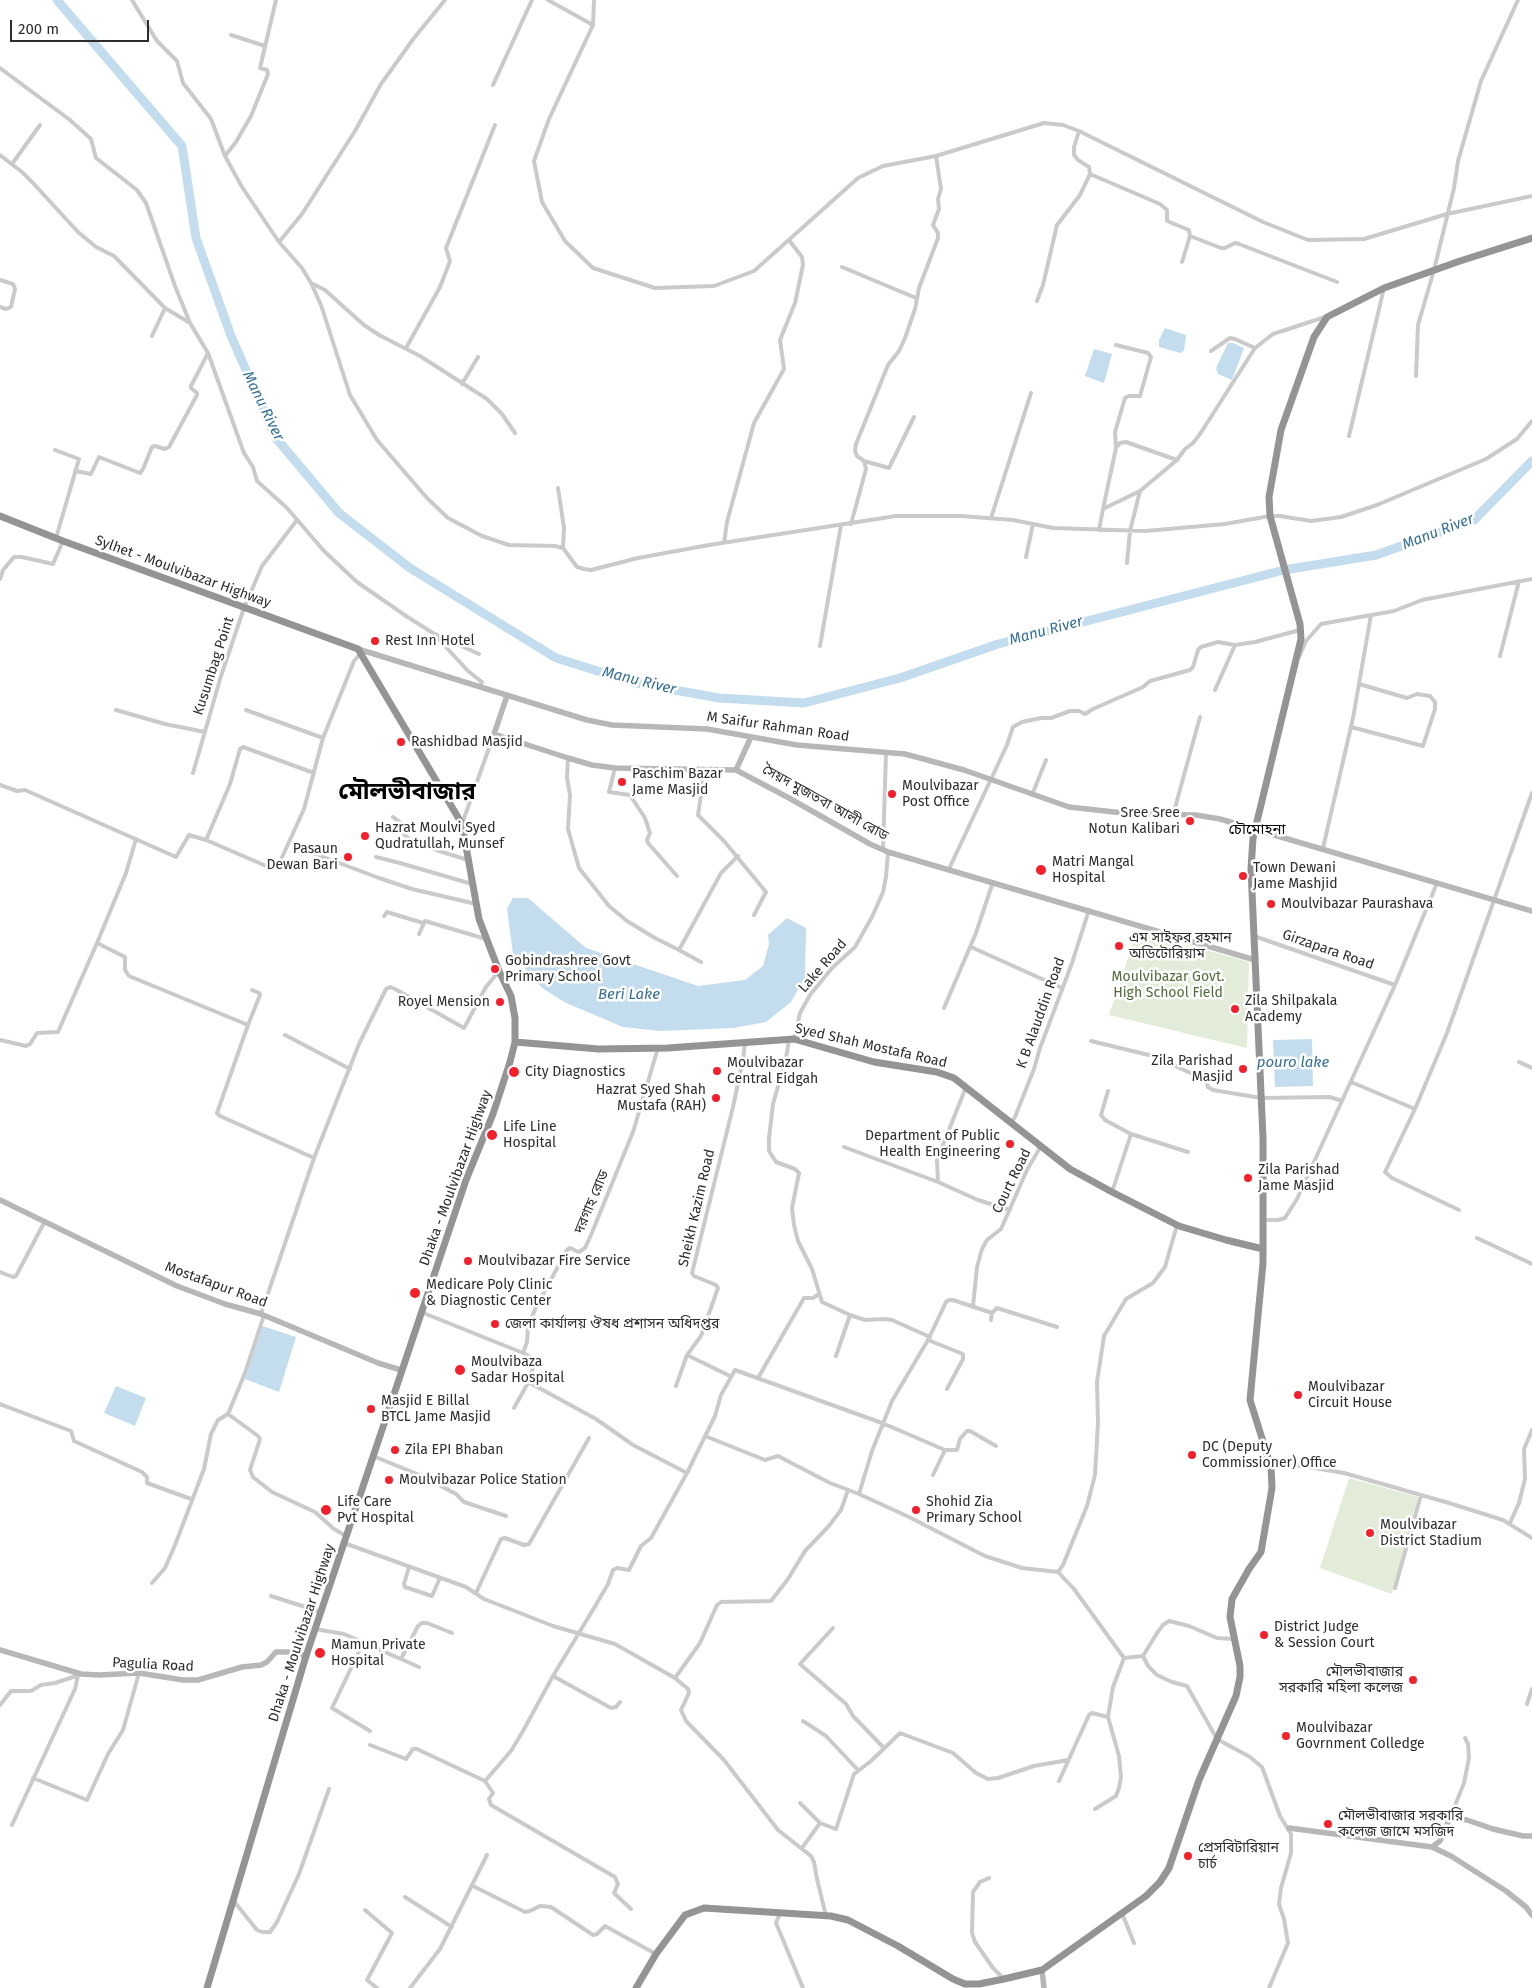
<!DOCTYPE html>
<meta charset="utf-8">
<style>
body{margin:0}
#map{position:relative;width:1532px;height:1988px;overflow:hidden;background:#fff;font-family:"Fira Sans",sans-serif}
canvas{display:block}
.scale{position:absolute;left:10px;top:20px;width:139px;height:22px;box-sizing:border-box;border:2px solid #2d2d2d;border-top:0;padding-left:6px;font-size:15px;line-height:18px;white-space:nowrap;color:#2d2d2d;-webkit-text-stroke:4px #fff;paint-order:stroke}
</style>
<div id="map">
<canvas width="1532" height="1988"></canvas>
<div class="scale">200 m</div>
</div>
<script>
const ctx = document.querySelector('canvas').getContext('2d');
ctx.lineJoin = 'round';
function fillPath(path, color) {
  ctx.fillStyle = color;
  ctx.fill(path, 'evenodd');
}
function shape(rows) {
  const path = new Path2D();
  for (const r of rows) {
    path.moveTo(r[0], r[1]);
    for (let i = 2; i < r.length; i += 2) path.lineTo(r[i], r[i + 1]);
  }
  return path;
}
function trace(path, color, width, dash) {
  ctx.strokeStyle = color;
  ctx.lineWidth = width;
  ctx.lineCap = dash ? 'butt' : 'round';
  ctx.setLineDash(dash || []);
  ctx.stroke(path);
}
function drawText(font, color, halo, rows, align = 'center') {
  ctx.font = font + ' "Fira Sans","Noto Sans Bengali",sans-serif';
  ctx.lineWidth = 5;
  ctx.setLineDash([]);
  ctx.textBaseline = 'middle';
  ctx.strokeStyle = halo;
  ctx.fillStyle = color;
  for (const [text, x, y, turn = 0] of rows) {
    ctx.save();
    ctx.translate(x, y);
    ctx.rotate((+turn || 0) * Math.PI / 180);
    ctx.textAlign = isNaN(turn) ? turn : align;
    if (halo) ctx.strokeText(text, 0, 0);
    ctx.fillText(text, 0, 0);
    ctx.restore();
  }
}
const green = shape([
 [1137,931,1249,962,1247,1048,1109,1015],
 [1349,1478,1418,1497,1392,1594,1320,1568]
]);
const water = shape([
 [1165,328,1186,335,1184,351,1180,353,1159,347,1159,340],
 [1228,343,1233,343,1244,348,1232,380,1218,374,1216,368],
 [1094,349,1112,354,1104,383,1085,376],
 [513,898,528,898,586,948,698,986,745,980,763,966,769,944,768,935,787,918,806,928,805,977,791,1002,766,1022,734,1028,660,1031,623,1027,566,1003,542,988,513,954,507,909],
 [1312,1039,1313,1086,1275,1087,1273,1040],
 [262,1326,296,1337,279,1392,245,1379],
 [116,1386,146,1398,135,1426,104,1413]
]);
const river = shape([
 [57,0,182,146,196,238,231,336,276,438,339,513,410,568,556,658,636,683,719,698,804,703,900,678,998,644,1284,570,1376,555,1474,520,1532,461]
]);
const street = shape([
 [132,0,157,41,177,61,183,83,211,119,225,156,242,187,279,242,302,268,311,283,321,305,350,395,377,440,427,498,448,518,482,536,509,545,555,546,563,548,577,567,584,569,591,570,638,558,709,545,896,516,961,516,1013,520,1053,528,1145,531,1225,524,1270,516,1280,516,1311,521,1341,517,1377,505,1486,459,1517,439,1532,421],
 [548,0,593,25],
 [594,0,593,25,549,119,534,161,542,202,565,241,593,268,655,288,714,286,754,271,858,178,883,166,936,156,1044,123,1063,125,1079,131,1263,222,1308,240,1364,239,1447,214,1532,196],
 [231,35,265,46],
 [0,68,70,120,91,139,96,158,137,190,146,203,175,286,190,323,208,353,244,453,253,467,257,481,287,508,324,551,357,582,406,616,433,633,468,671,482,682,480,687],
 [493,85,532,0],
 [0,155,22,172,33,183,78,232,96,247,114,256,165,308,190,323],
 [225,156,236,142,251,116,268,74,267,70,260,68,276,0],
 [12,164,40,125],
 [1090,174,1160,204,1167,210,1167,221,1189,230,1190,236,1182,262],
 [1190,236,1221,248,1225,248,1235,243,1239,244,1337,282],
 [279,242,302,214,355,131,381,84,414,38,445,0],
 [842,267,916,298],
 [0,280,13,284,15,289,11,307,6,309,0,307],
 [311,283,325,290,364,325,379,335,420,356,487,399,502,414,515,433],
 [1037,301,1043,285,1057,225,1080,195,1090,174,1089,167,1078,160,1074,155,1074,147,1079,131],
 [152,336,165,308],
 [1116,345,1148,353,1151,357,1140,396,1129,396,1125,398,1115,432,1116,448],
 [406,348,440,287,447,269,450,261,446,248,495,125],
 [1211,351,1230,338,1235,339,1255,348],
 [1416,376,1418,325,1434,270,1454,188,1458,161,1481,81,1518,0],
 [462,384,478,357],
 [1349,436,1384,288],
 [55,450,79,459,56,538],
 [864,461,889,468,914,417],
 [75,471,91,474,99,457,140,473,143,469,152,447,155,446,165,449,169,447,197,395,197,393,191,388,191,386,208,353],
 [558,488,564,528,563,548],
 [1103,509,1116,448,1120,443,1126,442,1177,460],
 [991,518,1031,393],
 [851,524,866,469,864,461,857,456,855,451,856,444,888,365,899,351,905,338,915,309,919,288,938,238,938,233,933,225,939,209,938,199,941,189,936,156],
 [1099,530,1103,509,1140,491,1177,460,1185,449,1193,443,1200,434,1255,348,1273,334,1325,317],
 [724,543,727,522,754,423,784,369,780,340,795,303,803,265,802,257,789,240],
 [1026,557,1033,524],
 [1127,563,1130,531,1140,491],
 [0,579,3,570,14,557,22,557,53,564,63,541],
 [435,634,479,654],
 [820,646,841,525],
 [1500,656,1519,581],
 [1299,657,1306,641,1321,624,1394,611,1422,600,1532,579],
 [1215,690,1235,645],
 [116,710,165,724,205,732],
 [246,710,323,738],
 [1351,727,1423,746,1435,709,1435,702,1430,696,1417,694,1407,698,1359,684],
 [568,758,567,778,570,795,568,829,579,868,609,906,627,921,655,938,679,950,721,873,738,856],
 [615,768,609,792,630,795,645,818,650,833,647,840,648,843,677,876],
 [705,769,698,815,724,841,766,892,754,915],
 [193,773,221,676,244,608,262,566,297,520],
 [314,773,243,747,240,749,230,784,206,840,271,868,279,864,304,809,323,738,354,661,360,654],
 [0,785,17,791,25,790,176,857,189,835,206,840],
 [1032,795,1046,760],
 [1173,815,1200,717],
 [393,817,402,824,403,833,409,839,436,850,468,860],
 [462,824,494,734],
 [136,839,126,873,97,943,125,957,125,970,129,976,248,1025,217,1113,220,1116,314,1158],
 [1323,848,1353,718,1371,615],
 [883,849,886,753],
 [310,852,379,878,412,889,476,904],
 [376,857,400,863,472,884],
 [949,869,1007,745,1013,727,1022,722,1041,718,1051,718,1070,711,1079,711,1085,714,1093,709,1143,687,1150,681,1190,670,1193,667,1198,650,1201,647,1218,642,1235,645,1255,642,1300,630],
 [384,916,387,912,423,923],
 [419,934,425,921,486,939],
 [1254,936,1395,985],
 [971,947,1062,988],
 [679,950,701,962],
 [944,1008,976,933,993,882],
 [248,1025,260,995,259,993,252,990],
 [285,1035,350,1069],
 [794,1039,800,1013,810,995,832,968,855,947,872,917,883,892,886,877,888,852],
 [0,1040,26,1046,30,1044,37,1033,58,1032,97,943],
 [789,1040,786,1058,773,1104,769,1138,769,1151,776,1162,795,1169,799,1173,792,1208,794,1225,798,1241,812,1269,822,1302,850,1315,865,1320,883,1319,892,1320,930,1337],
 [1091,1041,1153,1056,1206,1080,1208,1087,1213,1090,1261,1098,1330,1097,1342,1101],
 [1519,1062,1532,1068],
 [1351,1082,1415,1109],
 [966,1087,937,1160,938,1182,978,1200,1010,1210],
 [1108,1091,1101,1115,1105,1120,1131,1134,1188,1152],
 [1011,1123,1015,1117,1034,1069,1040,1048,1072,963,1089,910],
 [844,1147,938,1182],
 [1112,1192,1131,1134],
 [1459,1210,1392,1178,1385,1172,1415,1109,1447,1033,1532,793],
 [1263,1220,1278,1220,1285,1218,1297,1199,1395,985,1437,883],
 [1477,1238,1532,1264],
 [0,1272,13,1277,16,1276,45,1221],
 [973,1306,977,1267,982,1249,987,1240,1001,1229,1027,1170,1041,1146],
 [421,1312,523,1353,527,1342,528,1327,536,1307,567,1250,570,1248,579,1252,585,1248,591,1235,633,1132,658,1048],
 [261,1314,314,1158,359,1044,386,989,390,987,395,989,464,1028,486,987,499,971],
 [991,1320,992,1313,997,1308,1057,1327],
 [928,1340,963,1354,963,1359,947,1389],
 [523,1353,536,1360,529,1379,530,1383,596,1419,633,1445,687,1473],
 [687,1355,730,1376],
 [836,1356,850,1315],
 [758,1378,804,1298,813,1298,819,1294],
 [676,1386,687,1355,701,1336,718,1288,716,1285,694,1276,692,1273,733,1107,743,1060,745,1042],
 [0,1404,71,1431,74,1441,142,1472,147,1477,147,1483,191,1499],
 [514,1408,529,1381],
 [228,1414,258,1436,260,1439,250,1470,253,1477,272,1492,315,1512,334,1529,346,1536],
 [705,1436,765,1460,778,1456,830,1483,859,1494,909,1517,985,1556,1022,1568,1058,1572],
 [373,1456,422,1476,456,1494,464,1502,506,1516],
 [1271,1467,1296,1465,1344,1473,1449,1503,1503,1520,1532,1538],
 [933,1475,945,1450],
 [859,1494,872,1451,892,1401,928,1340,946,1302,949,1300,953,1300,992,1313],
 [1510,1523,1519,1503,1525,1479,1524,1449,1532,1430],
 [344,1543,466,1587,484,1599,520,1613,553,1626,615,1644,675,1678,688,1689,689,1693,681,1710,686,1721,724,1760,778,1830,811,1856,814,1862,817,1879,826,1916],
 [409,1567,404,1584,405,1587,432,1596,440,1578],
 [152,1583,165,1568,175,1545,204,1469,211,1434,218,1420,228,1414,245,1373,264,1315],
 [1395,1588,1421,1495],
 [476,1593,501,1539,505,1538,524,1545,529,1544,589,1438],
 [271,1596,321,1612],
 [833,1628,800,1664,846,1704,853,1716,884,1748],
 [315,1629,344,1634,419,1667],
 [363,1643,332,1708,370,1731],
 [1143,1656,1148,1666,1157,1675,1172,1682,1187,1686,1217,1739,1250,1757,1262,1767,1280,1816,1291,1834,1291,1853,1281,1888,1279,1904,1284,1919,1288,1943,1269,1988],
 [1124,1658,1143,1656,1157,1633,1163,1625,1169,1621,1189,1626,1217,1638,1234,1639],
 [401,1659,418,1626,422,1623,427,1623,452,1633],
 [553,1676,611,1708,616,1707,620,1702],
 [675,1678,700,1643,717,1605,721,1602,771,1601,788,1579,805,1551,828,1527,841,1510,848,1490],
 [1527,1704,1532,1689],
 [0,1705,11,1691,31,1691,41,1685,55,1683,79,1675],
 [803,1721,826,1736,858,1770],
 [370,1745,406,1759,413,1749,417,1749,485,1781,493,1793,489,1799,491,1805,615,1877,618,1884,614,1893,631,1909],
 [33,1778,87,1800,108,1754,123,1730,139,1673],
 [485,1781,511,1751,523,1731,553,1676,594,1608,608,1584,613,1570,617,1568,629,1570,641,1546,651,1538,687,1473,715,1416,721,1395,735,1370,882,1423,945,1450,957,1450,960,1439,967,1431,970,1431,996,1446],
 [1059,1781,1089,1715,1092,1713,1108,1717],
 [800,1803,820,1823,836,1829,854,1774,871,1761,900,1733,953,1753,976,1773,988,1779,998,1778,1034,1766,1068,1760],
 [1095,1809,1116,1796,1119,1788,1121,1777,1119,1756,1108,1717,1113,1687,1124,1658,1074,1589,1058,1572,1063,1565,1087,1506,1095,1475,1098,1422,1097,1382,1104,1336,1126,1299,1153,1283,1165,1267,1177,1225],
 [1450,1818,1464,1783,1469,1758,1468,1744,1465,1738],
 [12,1825,75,1689,78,1675],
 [802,1848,820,1823],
 [989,1878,980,1882,973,1892,972,1933,975,1942,993,1968,1004,1979],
 [473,1886,525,1912,530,1911,540,1906,551,1907,593,1935,597,1934,605,1926,656,1954],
 [405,1897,452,1927],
 [233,1900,257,1930,262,1932,270,1932,277,1922,299,1874,329,1789],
 [365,1910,392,1933,367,1980,377,1988],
 [780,1913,776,1923,803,1988],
 [1122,1913,1134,1943],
 [410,1988,440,1949,487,1855]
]);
const secondary = shape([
 [358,649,587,720,612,725,707,729,797,745,905,754,964,770,1069,807,1132,814,1196,815,1220,819,1532,911],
 [507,696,494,734,568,758,592,765,615,768,736,770,789,798,870,844,888,852,1255,960],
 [736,770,751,737],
 [0,1200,177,1286,225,1304,261,1314,378,1363,401,1370],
 [0,1650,81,1674,99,1675,139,1673,183,1680,198,1680,242,1667,261,1665,267,1662,276,1652,291,1652,306,1656],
 [1289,1828,1432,1847,1451,1856,1506,1891,1526,1907,1532,1915],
 [1432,1847,1440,1841,1450,1818,1467,1820,1493,1829,1523,1836,1532,1836],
 [1042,1970,1044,1988]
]);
const highway = shape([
 [0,516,63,541,358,649,462,824,479,919,499,971,511,996,515,1018,515,1042,510,1062,493,1114,466,1180,306,1656,207,1988],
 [515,1042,599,1049,668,1048,794,1039,874,1062,937,1072,954,1078,1070,1169,1112,1192,1179,1226,1226,1240,1263,1249],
 [636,1988,656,1954,685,1915,704,1908,831,1916,848,1920,898,1946,953,1979,965,1984,979,1984,1004,1979,1042,1970,1146,1896,1160,1882,1169,1868,1199,1780,1236,1696,1240,1677,1240,1666,1230,1617,1232,1599,1249,1569,1261,1552,1272,1488,1271,1467,1250,1400,1263,1263,1263,1138,1251,869,1253,838,1301,639,1300,624,1270,516,1269,497,1281,430,1314,337,1327,317,1384,288,1460,261,1532,238]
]);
const markers = [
 [375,641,5,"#f51f2b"],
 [401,742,5,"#f51f2b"],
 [622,782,5,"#f51f2b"],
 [892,794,5,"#f51f2b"],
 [1190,821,5,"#f51f2b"],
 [365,836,5,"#f51f2b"],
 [348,857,5,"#f51f2b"],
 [1041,870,6,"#f51f2b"],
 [1243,876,5,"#f51f2b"],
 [1271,904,5,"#f51f2b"],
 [1119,946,5,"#f51f2b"],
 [495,969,5,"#f51f2b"],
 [500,1002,5,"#f51f2b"],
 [1235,1009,5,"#f51f2b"],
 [1243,1069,5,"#f51f2b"],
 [717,1071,5,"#f51f2b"],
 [514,1072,6,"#f51f2b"],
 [716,1098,5,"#f51f2b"],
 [492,1135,6,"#f51f2b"],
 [1010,1144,5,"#f51f2b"],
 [1248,1178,5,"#f51f2b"],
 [468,1261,5,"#f51f2b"],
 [415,1293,6,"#f51f2b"],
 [495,1324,5,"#f51f2b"],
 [460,1370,6,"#f51f2b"],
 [1298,1395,5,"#f51f2b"],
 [371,1409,5,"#f51f2b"],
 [395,1450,5,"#f51f2b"],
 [1192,1455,5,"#f51f2b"],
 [389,1480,5,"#f51f2b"],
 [326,1510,6,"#f51f2b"],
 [916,1510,5,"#f51f2b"],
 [1370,1533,5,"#f51f2b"],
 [1264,1635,5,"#f51f2b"],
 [320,1653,6,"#f51f2b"],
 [1413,1680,5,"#f51f2b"],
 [1286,1736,5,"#f51f2b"],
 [1328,1824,5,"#f51f2b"],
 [1188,1856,5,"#f51f2b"]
];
const streetNames = [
 ["Sylhet - Moulvibazar Highway",183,572,20],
 ["Kusumbag Point",214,666,-72],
 ["M Saifur Rahman Road",778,727,8],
 ["সৈয়দ মুজতবা আলী রোড",825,803,29],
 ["Girzapara Road",1328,950,19],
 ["Lake Road",823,966,-49],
 ["K B Alauddin Road",1041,1013,-70],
 ["Syed Shah Mostafa Road",871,1046,13],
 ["Dhaka - Moulvibazar Highway",456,1178,-70],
 ["Court Road",1012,1181,-64],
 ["দরগাহ রোড",592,1202,-67],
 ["Sheikh Kazim Road",697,1208,-77],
 ["Mostafapur Road",216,1285,20],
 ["Dhaka - Moulvibazar Highway",302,1633,-72],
 ["Pagulia Road",153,1665,3]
];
const poiNames = [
 ["Rest Inn Hotel",385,641],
 ["Rashidbad Masjid",411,742],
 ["Paschim Bazar",632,774],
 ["Jame Masjid",632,790],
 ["Moulvibazar",902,786],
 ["Post Office",902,802],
 ["Sree Sree",1180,813,"right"],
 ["Notun Kalibari",1180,829,"right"],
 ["Hazrat Moulvi Syed",375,828],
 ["Qudratullah, Munsef",375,844],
 ["Pasaun",338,849,"right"],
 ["Dewan Bari",338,865,"right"],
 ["Matri Mangal",1052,862],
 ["Hospital",1052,878],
 ["Town Dewani",1253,868],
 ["Jame Mashjid",1253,884],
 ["Moulvibazar Paurashava",1281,904],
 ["এম সাইফুর রহমান",1129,938],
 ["অডিটোরিয়াম",1129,954],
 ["Gobindrashree Govt",505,961],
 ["Primary School",505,977],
 ["Zila Shilpakala",1245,1001],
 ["Academy",1245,1017],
 ["Royel Mension",490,1002,"right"],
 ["Zila Parishad",1233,1061,"right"],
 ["Masjid",1233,1077,"right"],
 ["Moulvibazar",727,1063],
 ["Central Eidgah",727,1079],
 ["City Diagnostics",525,1072],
 ["Hazrat Syed Shah",706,1090,"right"],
 ["Mustafa (RAH)",706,1106,"right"],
 ["Life Line",503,1127],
 ["Hospital",503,1143],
 ["Department of Public",1000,1136,"right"],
 ["Health Engineering",1000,1152,"right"],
 ["Zila Parishad",1258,1170],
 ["Jame Masjid",1258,1186],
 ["Moulvibazar Fire Service",478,1261],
 ["Medicare Poly Clinic",426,1285],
 ["& Diagnostic Center",426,1301],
 ["জেলা কার্যালয় ঔষধ প্রশাসন অধিদপ্তর",505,1324],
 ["Moulvibaza",471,1362],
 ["Sadar Hospital",471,1378],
 ["Moulvibazar",1308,1387],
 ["Circuit House",1308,1403],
 ["Masjid E Billal",381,1401],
 ["BTCL Jame Masjid",381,1417],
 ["DC (Deputy",1202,1447],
 ["Commissioner) Office",1202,1463],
 ["Zila EPI Bhaban",405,1450],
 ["Moulvibazar Police Station",399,1480],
 ["Life Care",337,1502],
 ["Pvt Hospital",337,1518],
 ["Shohid Zia",926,1502],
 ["Primary School",926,1518],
 ["Moulvibazar",1380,1525],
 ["District Stadium",1380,1541],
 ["District Judge",1274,1627],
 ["& Session Court",1274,1643],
 ["Mamun Private",331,1645],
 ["Hospital",331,1661],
 ["মৌলভীবাজার",1403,1672,"right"],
 ["সরকারি মহিলা কলেজ",1403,1688,"right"],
 ["Moulvibazar",1296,1728],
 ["Govrnment Colledge",1296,1744],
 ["মৌলভীবাজার সরকারি",1338,1816],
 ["কলেজ জামে মসজিদ",1338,1832],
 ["প্রেসবিটারিয়ান",1198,1848],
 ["চার্চ",1198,1864]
];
const parkNames = [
 ["Moulvibazar Govt.",1168,977],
 ["High School Field",1168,993]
];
const waterNames = [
 ["Manu River",263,406,64],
 ["Manu River",1438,532,-21],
 ["Manu River",1046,631,-15],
 ["Manu River",639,681,14],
 ["Beri Lake",629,995],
 ["pouro lake",1293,1063]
];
const neighbourhoodNames = [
 ["চৌমোহনা",1257,830]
];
const townNames = [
 ["মৌলভীবাজার",407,792]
];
fillPath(green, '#e3ecd9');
fillPath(water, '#c4ddee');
trace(river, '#c4ddee', 9);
trace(street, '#cacaca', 4);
trace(secondary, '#b7b7b7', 5.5);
trace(highway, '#949494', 7);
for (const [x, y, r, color] of markers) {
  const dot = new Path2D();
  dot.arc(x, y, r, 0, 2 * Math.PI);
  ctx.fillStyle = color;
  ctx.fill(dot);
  trace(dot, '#fff', 2);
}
drawText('14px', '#2d2d2d', '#fff', streetNames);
drawText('14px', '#2d2d2d', '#fff', poiNames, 'left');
drawText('14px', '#4f6d37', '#fff', parkNames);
drawText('italic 15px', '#346f96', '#fff', waterNames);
drawText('15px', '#000', '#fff', neighbourhoodNames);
drawText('bold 24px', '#000', '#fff', townNames);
</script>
